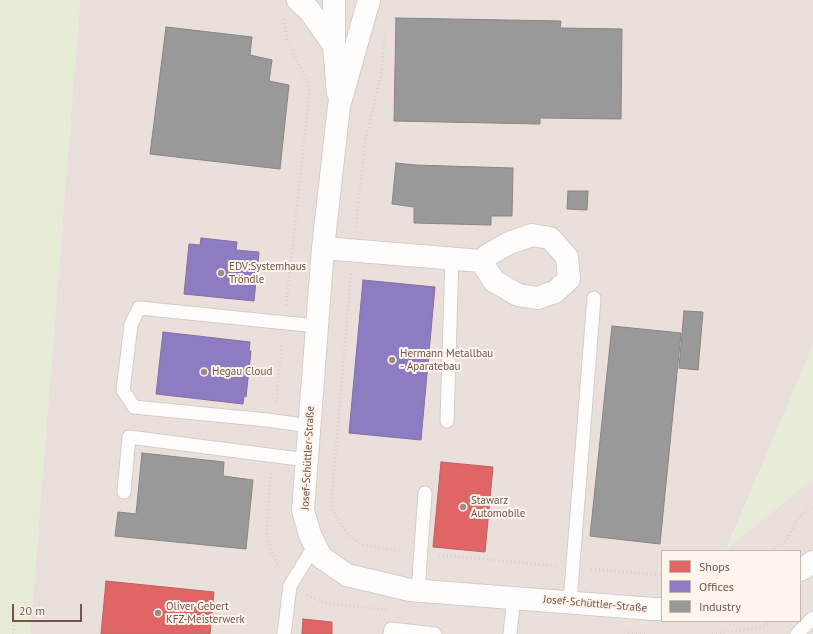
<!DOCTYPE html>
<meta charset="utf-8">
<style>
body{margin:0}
#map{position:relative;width:813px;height:634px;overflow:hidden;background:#f6f0eb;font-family:"PT Sans",sans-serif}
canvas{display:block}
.legend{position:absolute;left:661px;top:550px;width:140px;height:72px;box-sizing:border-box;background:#fef5ec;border:1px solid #c7b5ac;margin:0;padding:5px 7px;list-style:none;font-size:12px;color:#74544c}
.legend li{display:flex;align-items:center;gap:8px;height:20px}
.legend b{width:20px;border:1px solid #c7b5ac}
.scale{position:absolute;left:12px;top:604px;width:70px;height:18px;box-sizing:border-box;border:2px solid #74544c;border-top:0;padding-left:5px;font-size:12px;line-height:14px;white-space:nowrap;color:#74544c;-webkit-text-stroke:3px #fef5ec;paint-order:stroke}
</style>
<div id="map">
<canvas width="813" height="634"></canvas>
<ul class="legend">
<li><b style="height:11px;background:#e06666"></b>Shops</li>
<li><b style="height:11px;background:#8e7cc3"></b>Offices</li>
<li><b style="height:11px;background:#999"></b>Industry</li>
</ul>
<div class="scale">20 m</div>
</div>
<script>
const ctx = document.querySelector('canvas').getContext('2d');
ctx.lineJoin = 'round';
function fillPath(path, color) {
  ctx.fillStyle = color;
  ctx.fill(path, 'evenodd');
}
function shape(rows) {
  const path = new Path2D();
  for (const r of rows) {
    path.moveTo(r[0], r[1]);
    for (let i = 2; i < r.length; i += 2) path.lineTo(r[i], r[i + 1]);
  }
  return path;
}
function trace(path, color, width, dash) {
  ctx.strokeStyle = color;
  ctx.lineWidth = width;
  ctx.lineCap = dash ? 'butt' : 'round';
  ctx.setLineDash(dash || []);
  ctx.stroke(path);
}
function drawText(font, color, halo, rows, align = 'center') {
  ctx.font = font + ' "PT Sans",sans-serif';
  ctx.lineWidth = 4;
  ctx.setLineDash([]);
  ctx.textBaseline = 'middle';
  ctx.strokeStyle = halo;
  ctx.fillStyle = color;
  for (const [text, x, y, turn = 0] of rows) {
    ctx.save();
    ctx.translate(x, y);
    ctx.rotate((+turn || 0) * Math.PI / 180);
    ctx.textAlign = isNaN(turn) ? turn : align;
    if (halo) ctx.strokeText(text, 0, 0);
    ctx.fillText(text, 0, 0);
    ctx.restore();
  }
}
const industrial = shape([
 [80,0,813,0,813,346,727,548,813,479,813,634,30,634],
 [662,551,800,551,800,621,662,621]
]);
const green = shape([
 [0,0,80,0,30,634,0,634],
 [813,346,813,479,727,549]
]);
const shops = shape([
 [441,462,493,467,485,552,433,547,441,462],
 [106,581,214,592,210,634,101,634,106,581],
 [303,619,332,622,332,634,302,634,303,619]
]);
const offices = shape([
 [201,238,237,242,236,250,259,252,254,301,184,294,189,244,200,245,201,238],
 [363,280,435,287,421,440,349,433,363,280],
 [163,332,250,342,249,351,251,351,246,397,244,396,243,404,156,394,163,332]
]);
const industry = shape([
 [396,18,561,21,560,28,622,29,621,119,540,118,540,124,394,121,396,18],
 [166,27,252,37,250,55,272,60,269,81,289,85,280,169,150,154,166,27],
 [396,163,415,165,513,168,512,216,491,216,491,225,414,223,414,207,392,204,396,163],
 [568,191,588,191,587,210,567,209,568,191],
 [684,311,703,312,698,370,679,368,684,311],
 [612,326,681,333,660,544,590,536,612,326],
 [142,453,224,462,223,476,253,480,246,549,115,536,118,512,136,514,142,453]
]);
const path = shape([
 [284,19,287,40,310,87,286,305],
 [356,227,365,143,381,74,385,33],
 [351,274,331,505,335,515,349,536,364,545,402,551],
 [276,402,282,342],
 [271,473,268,507,267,533,272,554,279,567],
 [771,551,786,541,798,518,813,506],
 [439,555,556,566],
 [591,569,662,575],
 [307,595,325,603,386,610],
 [624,632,647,634],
 [13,634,15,621],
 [712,634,761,627,772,621]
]);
const lane = shape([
 [447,421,452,258],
 [310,426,267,420,134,407,123,390,131,325,139,308,317,326],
 [124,492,129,437,307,460],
 [418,590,425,493],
 [570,602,594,298],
 [284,634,290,586,315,545],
 [390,634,391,629,435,634],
 [510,634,514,598],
 [797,634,813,618]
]);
const street = shape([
 [298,0,309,10,334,45],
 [334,0,334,45,338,93],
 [369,0,339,106,323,248,303,510,310,535,321,557,347,575,410,590,653,609,662,609],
 [323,248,481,261,488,255,509,243,532,235,550,238,567,257,569,279,555,292,537,298,518,295,494,281,481,261],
 [800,570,813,562]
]);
const markers = [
 [221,273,4,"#a28b84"],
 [392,360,4,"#a28b84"],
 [204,372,4,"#a28b84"],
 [463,507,4,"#a28b84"],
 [158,613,4,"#a28b84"]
];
const poiNames = [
 ["EDV:Systemhaus",229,267],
 ["Tröndle",229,280],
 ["Hermann Metallbau",400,354],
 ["- Aparatebau",400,367],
 ["Hegau Cloud",212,372],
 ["Stawarz",471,501],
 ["Automobile",471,514],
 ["Oliver Gebert",166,607],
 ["KFZ-Meisterwerk",166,620]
];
const streetNames = [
 ["Josef-Schüttler-Straße",308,458,-87],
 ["Josef-Schüttler-Straße",595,604,5]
];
fillPath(industrial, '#e9e0dc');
fillPath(green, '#e6ecd6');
fillPath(shops, '#e06666');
trace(shops, '#c0615e', 1);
fillPath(offices, '#8e7cc3');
trace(offices, '#86709f', 1);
fillPath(industry, '#999');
trace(industry, '#8e8482', 1);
trace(lane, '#d5ccc8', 15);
trace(street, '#d5ccc8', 24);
trace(path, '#dad0ce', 2.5, [1, 3]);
trace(lane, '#fefdfc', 13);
trace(street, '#fefdfc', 22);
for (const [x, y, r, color] of markers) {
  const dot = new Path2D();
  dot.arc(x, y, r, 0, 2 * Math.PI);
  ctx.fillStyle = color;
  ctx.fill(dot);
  trace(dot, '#fef5ec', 1.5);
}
drawText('11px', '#74544c', '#fef5ec', poiNames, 'left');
drawText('11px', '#74544c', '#fef5ec', streetNames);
</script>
